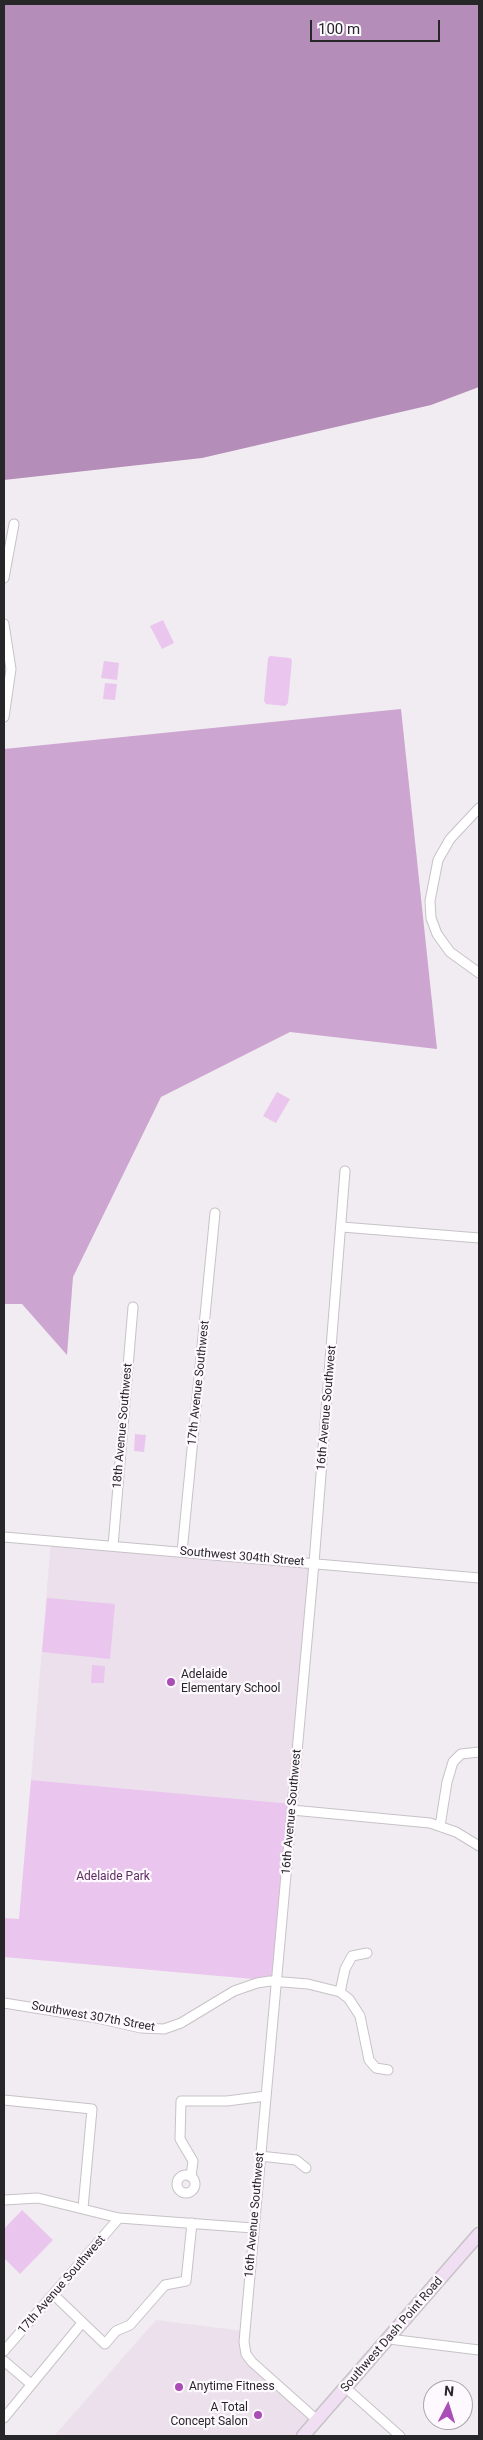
<!DOCTYPE html>
<style>
body{margin:0}
#map{position:relative;width:483px;height:2440px;overflow:hidden;background:#f1ecf1;font-family:Roboto,sans-serif}
canvas{display:block}
.frame{position:absolute;inset:0;border:5px solid #272628;pointer-events:none}
.north{position:absolute;left:423px;top:2380px;width:50px;height:50px;box-sizing:border-box;background:#fef9ff;border:1px solid #a8a5a9;border-radius:50%;rotate:5deg;font-size:14px;font-weight:700;line-height:20px;text-align:center;color:#272628}
.north::after{content:'';display:block;margin:auto;width:18px;height:22px;background:#ab4db6;clip-path:polygon(50% 0,100% 100%,50% 72%,0 100%)}
.scale{position:absolute;left:310px;top:20px;width:130px;height:22px;box-sizing:border-box;border:2px solid #272628;border-top:0;padding-left:6px;font-size:15px;line-height:18px;white-space:nowrap;color:#272628;-webkit-text-stroke:4px #fef9ff;paint-order:stroke}
</style>
<div id="map">
<canvas width="483" height="2440"></canvas>
<div class="frame"></div>
<div class="north">N</div>
<div class="scale">100 m</div>
</div>
<script>
const ctx = document.querySelector('canvas').getContext('2d');
ctx.lineJoin = 'round';
function fillPath(path, color) {
  ctx.fillStyle = color;
  ctx.fill(path, 'evenodd');
}
function shape(rows) {
  const path = new Path2D();
  for (const r of rows) {
    if (r.length === 3) {
      path.moveTo(r[0] + r[2], r[1]);
      path.arc(r[0], r[1], r[2], 0, 2 * Math.PI);
      continue;
    }
    path.moveTo(r[0], r[1]);
    for (let i = 2; i < r.length; i += 2) path.lineTo(r[i], r[i + 1]);
  }
  return path;
}
function trace(path, color, width, dash) {
  ctx.strokeStyle = color;
  ctx.lineWidth = width;
  ctx.lineCap = dash ? 'butt' : 'round';
  ctx.setLineDash(dash || []);
  ctx.stroke(path);
}
function drawText(font, color, halo, rows, align = 'center') {
  ctx.font = font + ' Roboto,sans-serif';
  ctx.lineWidth = 4.5;
  ctx.setLineDash([]);
  ctx.textBaseline = 'middle';
  ctx.strokeStyle = halo;
  ctx.fillStyle = color;
  for (const [text, x, y, turn = 0] of rows) {
    ctx.save();
    ctx.translate(x, y);
    ctx.rotate((+turn || 0) * Math.PI / 180);
    ctx.textAlign = isNaN(turn) ? turn : align;
    if (halo) ctx.strokeText(text, 0, 0);
    ctx.fillText(text, 0, 0);
    ctx.restore();
  }
}
const built = shape([
 [51,1541,314,1563,293,1804,31,1780],
 [156,2320,244,2331,244,2349,317,2420,303,2436,54,2436]
]);
const green = shape([
 [163,620,174,643,162,649,150,626],
 [270,656,290,658,292,660,288,703,285,706,266,704,264,701,268,658],
 [104,661,119,663,117,680,101,678],
 [105,683,117,684,115,700,103,699],
 [277,1092,290,1099,276,1123,263,1116],
 [135,1434,146,1435,144,1452,134,1451],
 [47,1598,115,1604,110,1659,42,1652],
 [92,1665,105,1666,104,1683,91,1683],
 [31,1780,293,1804,276,1981,4,1957,4,1918,19,1919],
 [22,2210,53,2240,20,2274,4,2258,4,2229]
]);
const forest = shape([
 [401,709,437,1049,290,1032,161,1097,73,1277,67,1355,22,1304,4,1304,4,749]
]);
const water = shape([
 [4,4,479,4,479,387,431,405,202,458,4,480]
]);
const street = shape([
 [4,578,14,524],
 [4,624,11,669,4,717],
 [479,808,450,839,438,860,430,901,431,918,437,934,450,952,479,973],
 [342,1227,479,1238],
 [4,1537,479,1578],
 [113,1546,133,1307],
 [182,1552,215,1213],
 [292,1810,430,1823,456,1832,479,1846],
 [440,1826,447,1782,453,1762,461,1754,479,1752],
 [340,1992,345,1969,352,1956,367,1953],
 [4,2003,97,2018,141,2028,164,2029,181,2023,234,1991,257,1983,270,1981,308,1984,340,1992,349,1999,360,2016,369,2060,376,2068,388,2070],
 [4,2100,92,2109,83,2208],
 [260,2156,296,2160,306,2168],
 [186,2184,9],
 [191,2177,193,2161,180,2139,181,2101,227,2101,266,2096],
 [4,2200,38,2198,119,2218,253,2228],
 [54,2295,105,2344,116,2331,130,2325,165,2285,186,2281,192,2223],
 [389,2339,479,2350],
 [4,2351,119,2218],
 [4,2361,31,2384],
 [346,2388,400,2436],
 [4,2418,82,2323],
 [317,2420,252,2362,246,2354,244,2342,314,1563,345,1171]
]);
const secondary = shape([
 [303,2436,479,2234]
]);
const markers = [
 [171,1682,5,"#ab4db6"],
 [179,2387,5,"#ab4db6"],
 [258,2415,5,"#ab4db6"]
];
const streetNames = [
 ["17th Avenue Southwest",199,1383,-84],
 ["16th Avenue Southwest",327,1408,-85],
 ["18th Avenue Southwest",123,1426,-85],
 ["Southwest 304th Street",242,1557,5],
 ["16th Avenue Southwest",292,1812,-85],
 ["Southwest 307th Street",93,2017,10],
 ["16th Avenue Southwest",255,2215,-85],
 ["17th Avenue Southwest",62,2285,-49],
 ["Southwest Dash Point Road",392,2335,-49]
];
const poiNames = [
 ["Adelaide",181,1675],
 ["Elementary School",181,1689],
 ["Anytime Fitness",189,2387],
 ["A Total",248,2408,"right"],
 ["Concept Salon",248,2422,"right"]
];
const parkNames = [
 ["Adelaide Park",113,1877]
];
fillPath(built, '#ebe0ec');
fillPath(green, '#eac5ee');
fillPath(forest, '#cda5d1');
fillPath(water, '#b48db8');
trace(street, '#c7c2c7', 11);
trace(secondary, '#c7c2c7', 15);
trace(street, '#fff', 9);
trace(secondary, '#f0def2', 12);
for (const [x, y, r, color] of markers) {
  const dot = new Path2D();
  dot.arc(x, y, r, 0, 2 * Math.PI);
  ctx.fillStyle = color;
  ctx.fill(dot);
  trace(dot, '#fef9ff', 2);
}
drawText('12px', '#272628', '#fef9ff', streetNames);
drawText('12px', '#272628', '#fef9ff', poiNames, 'left');
drawText('12px', '#5d2c62', '#fef9ff', parkNames);
</script>
